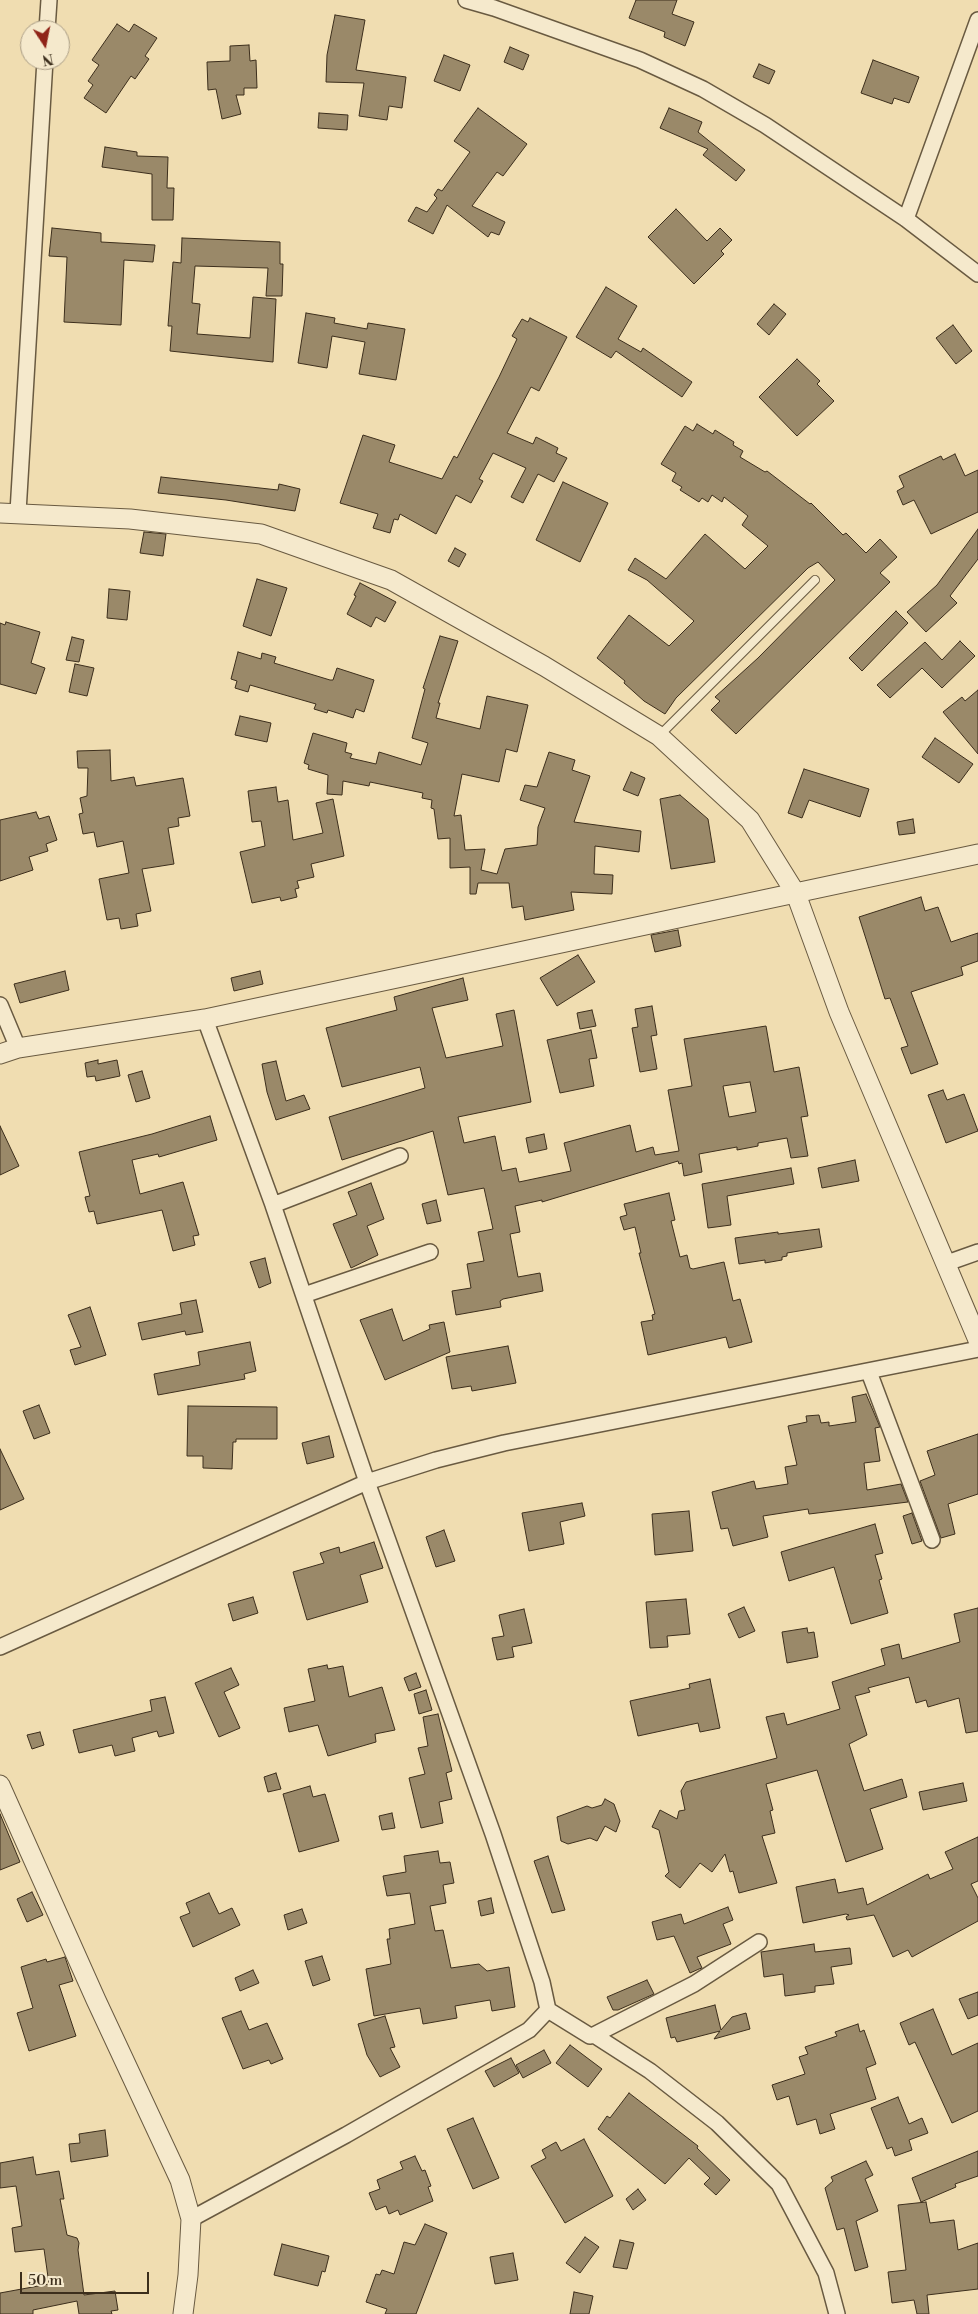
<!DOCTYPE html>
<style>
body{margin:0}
#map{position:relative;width:978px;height:2314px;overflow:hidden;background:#f0ddb1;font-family:"Libre Bodoni",serif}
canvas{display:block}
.north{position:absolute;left:20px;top:20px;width:50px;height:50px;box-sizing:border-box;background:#f5e9cc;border:1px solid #ab9e86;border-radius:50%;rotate:169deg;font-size:14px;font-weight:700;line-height:20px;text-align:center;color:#3c2e1c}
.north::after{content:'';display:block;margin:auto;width:18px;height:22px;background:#8f2418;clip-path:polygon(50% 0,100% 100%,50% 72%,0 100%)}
.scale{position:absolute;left:20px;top:2272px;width:129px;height:22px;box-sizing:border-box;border:2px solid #3c2e1c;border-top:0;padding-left:6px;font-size:15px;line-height:18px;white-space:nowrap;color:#3c2e1c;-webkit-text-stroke:4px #f5e9cc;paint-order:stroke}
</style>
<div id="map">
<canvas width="978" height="2314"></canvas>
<div class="north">N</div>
<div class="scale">50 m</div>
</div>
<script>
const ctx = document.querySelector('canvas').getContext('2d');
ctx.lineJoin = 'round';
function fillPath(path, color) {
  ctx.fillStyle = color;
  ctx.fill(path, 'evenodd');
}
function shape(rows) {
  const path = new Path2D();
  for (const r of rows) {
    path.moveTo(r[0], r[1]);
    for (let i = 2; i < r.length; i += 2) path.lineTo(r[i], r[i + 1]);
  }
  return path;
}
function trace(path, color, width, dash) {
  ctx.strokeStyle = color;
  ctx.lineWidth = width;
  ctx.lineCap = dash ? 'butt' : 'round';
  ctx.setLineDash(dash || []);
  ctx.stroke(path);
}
const building = shape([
 [636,0,677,0,672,14,694,22,685,46,664,37,665,32,629,18,636,0],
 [335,15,365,20,356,70,406,77,402,108,389,106,387,120,359,116,364,83,326,82,327,55,335,15],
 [117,24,129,32,134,24,157,38,145,56,149,59,135,79,131,76,106,113,84,98,93,85,88,81,99,65,92,60,117,24],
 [249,45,250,61,256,60,257,88,244,88,244,95,236,95,241,114,222,119,216,89,208,90,207,62,230,61,230,46,249,45],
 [510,47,529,55,523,70,504,62,510,47],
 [444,55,470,65,460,91,434,81,444,55],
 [873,60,919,77,909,103,894,98,892,104,861,93,873,60],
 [759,64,775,71,769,84,753,77,759,64],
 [478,108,527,144,503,176,497,172,472,206,505,222,499,235,491,232,488,237,447,205,433,234,408,221,416,207,427,212,437,198,434,195,438,189,442,191,470,152,454,141,478,108],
 [669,108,702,122,698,132,745,170,736,181,703,155,708,149,660,128,669,108],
 [319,113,348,115,347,130,318,128,319,113],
 [105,147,137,152,137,156,168,157,167,188,174,188,173,220,152,220,152,174,102,167,105,147],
 [676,209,707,241,720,228,732,240,721,251,724,254,694,284,648,237,676,209],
 [52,228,101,233,101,242,155,245,153,262,124,260,121,325,64,322,67,257,49,256,52,228],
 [182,238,280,242,280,264,283,264,282,296,266,296,268,268,195,266,192,303,200,304,197,334,250,338,253,297,276,299,273,362,170,351,172,326,168,326,173,262,181,263,182,238],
 [606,287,637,306,618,339,641,352,643,348,692,382,682,397,616,351,611,358,576,337,606,287],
 [774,304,786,314,769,335,757,324,774,304],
 [306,313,335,318,334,323,367,329,368,323,405,329,396,380,359,374,365,342,332,336,327,368,298,363,306,313],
 [530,318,567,337,539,391,531,387,507,433,533,444,536,437,558,448,556,453,567,458,554,482,538,474,523,503,511,497,526,468,493,453,479,479,483,481,471,503,456,495,436,534,400,514,398,520,394,519,390,533,373,528,378,514,340,503,363,435,395,445,389,462,442,479,454,456,457,458,499,377,517,339,512,336,522,319,528,322,530,318],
 [953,325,972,351,956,364,936,338,953,325],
 [797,359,820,381,817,384,834,401,797,436,759,397,797,359],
 [697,424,713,434,715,430,734,442,733,445,743,451,740,457,765,472,767,471,810,504,811,503,843,535,846,533,866,553,880,539,897,557,880,573,890,582,736,734,711,710,720,701,715,697,758,658,835,580,818,562,808,568,676,698,665,714,644,701,624,683,625,681,597,658,629,615,669,646,694,621,647,580,628,570,635,558,666,579,705,534,745,569,768,546,742,525,748,516,724,497,722,502,712,495,708,502,702,498,699,502,680,490,682,487,672,481,676,473,661,464,685,426,693,431,697,424],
 [955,454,965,476,978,470,978,512,931,534,914,500,903,505,897,491,904,487,899,476,941,456,943,460,955,454],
 [161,477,278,490,279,484,300,489,295,511,226,500,158,493,161,477],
 [563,482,608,503,580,562,536,540,563,482],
 [978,529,978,559,950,596,957,603,926,632,907,612,937,585,978,529],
 [144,532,166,534,163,556,140,553,144,532],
 [455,548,466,554,459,567,448,561,455,548],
 [257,579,287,588,271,636,243,626,257,579],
 [360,583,396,602,385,622,376,617,371,627,347,614,356,596,354,595,360,583],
 [109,589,130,591,127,620,107,618,109,589],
 [896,611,908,623,862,671,849,658,896,611],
 [6,622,40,632,31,663,45,668,36,694,0,684,0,623,5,625,6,622],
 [440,636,458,641,438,703,440,703,436,718,480,729,487,696,528,705,517,752,506,749,499,782,462,774,454,816,461,815,465,850,485,849,481,870,497,874,505,849,537,845,538,827,545,808,520,800,525,785,537,787,549,752,575,760,572,770,590,776,574,822,641,831,639,852,595,846,594,874,613,875,612,894,571,892,574,910,525,920,523,906,512,908,509,883,478,883,476,894,470,894,470,867,450,868,450,838,438,839,434,809,431,808,432,800,422,798,423,793,370,782,369,786,343,781,342,795,327,794,328,775,308,769,309,765,304,763,313,733,347,743,345,752,352,754,350,758,376,764,379,752,421,765,428,743,412,738,425,689,423,688,440,636],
 [72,637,84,640,79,662,66,660,72,637],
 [960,641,975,656,942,688,922,668,890,698,877,685,925,642,942,660,960,641],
 [238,652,261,659,262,653,276,657,274,663,330,680,333,680,337,668,374,680,364,712,356,709,353,718,328,710,327,713,314,709,316,704,250,685,248,692,235,688,237,681,231,679,238,652],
 [75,664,94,668,87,696,69,692,75,664],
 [978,690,978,754,943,712,962,697,965,701,978,690],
 [240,716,271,723,267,742,235,735,240,716],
 [935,738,973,764,959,783,922,757,935,738],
 [110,750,111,781,134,777,136,786,183,778,190,816,178,818,179,826,168,828,174,864,142,869,151,911,136,914,138,926,121,929,119,918,107,920,99,879,129,873,123,841,97,847,94,832,83,834,79,814,83,813,80,798,87,796,88,768,78,768,77,751,110,750],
 [804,769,869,789,860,817,809,800,802,818,788,813,804,769],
 [631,772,645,778,638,796,623,790,631,772],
 [276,787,278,802,288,800,293,840,323,833,316,803,333,799,344,856,311,864,314,877,297,881,299,888,295,889,297,897,281,901,280,897,252,903,240,852,265,846,261,821,252,822,248,791,276,787],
 [680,795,708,819,715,862,671,869,660,799,680,795],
 [36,812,39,819,49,816,57,840,46,844,48,851,29,857,33,870,0,881,0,820,36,812],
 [913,819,915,833,899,835,897,822,913,819],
 [921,897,925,911,938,907,951,942,978,933,978,961,961,967,963,975,911,992,938,1064,911,1074,901,1048,908,1046,890,998,885,999,859,917,921,897],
 [678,930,681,946,655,952,651,935,678,930],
 [578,955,595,982,557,1006,540,978,578,955],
 [65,971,69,990,20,1003,14,984,65,971],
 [260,971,263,984,234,991,231,978,260,971],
 [463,978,468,1000,432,1008,446,1058,503,1046,496,1014,514,1010,531,1102,458,1117,464,1143,495,1136,502,1171,516,1168,519,1182,571,1171,564,1143,630,1125,636,1152,653,1147,655,1155,679,1151,668,1090,692,1086,684,1039,766,1026,774,1072,799,1067,808,1116,801,1117,808,1156,791,1158,787,1138,758,1143,758,1146,737,1150,737,1147,699,1154,702,1172,684,1176,682,1163,679,1164,678,1161,542,1202,542,1200,515,1206,520,1232,510,1234,518,1277,540,1273,543,1291,503,1299,500,1301,501,1307,456,1315,452,1291,471,1288,467,1264,484,1261,478,1232,493,1229,484,1188,448,1195,433,1131,342,1160,329,1117,425,1088,420,1067,342,1087,326,1028,397,1010,394,997,463,978],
 [750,1082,756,1112,729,1117,723,1086,750,1082],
 [652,1006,657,1035,651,1036,657,1069,640,1072,632,1028,638,1027,635,1009,652,1006],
 [592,1010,596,1026,580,1029,577,1013,592,1010],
 [591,1030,597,1058,589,1059,594,1086,560,1093,547,1040,591,1030],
 [98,1060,98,1064,117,1060,120,1076,96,1081,95,1076,87,1077,85,1063,98,1060],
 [276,1061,286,1101,304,1095,310,1109,276,1120,267,1092,262,1064,276,1061],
 [142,1071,150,1098,136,1102,128,1075,142,1071],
 [943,1090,947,1100,964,1094,978,1131,946,1143,928,1095,943,1090],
 [210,1116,217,1140,159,1157,158,1154,132,1160,140,1194,183,1182,199,1235,193,1236,195,1245,173,1251,162,1210,97,1224,94,1211,89,1212,85,1197,90,1196,79,1152,152,1134,210,1116],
 [0,1126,19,1166,0,1175,0,1126],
 [544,1134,547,1149,529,1153,526,1138,544,1134],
 [855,1160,859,1181,822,1188,818,1168,855,1160],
 [791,1168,794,1184,727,1196,731,1225,708,1228,702,1184,791,1168],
 [371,1183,384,1219,367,1226,378,1255,351,1268,333,1224,357,1215,348,1192,371,1183],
 [669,1193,675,1220,671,1221,680,1257,687,1255,690,1268,693,1269,724,1262,733,1301,740,1299,752,1342,729,1348,726,1337,648,1355,641,1322,653,1320,652,1315,655,1314,639,1253,641,1253,635,1227,624,1230,620,1217,627,1215,624,1204,669,1193],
 [436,1200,441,1221,427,1224,422,1204,436,1200],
 [819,1229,822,1247,787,1253,787,1256,782,1257,782,1260,765,1263,765,1260,739,1264,735,1238,778,1232,778,1234,819,1229],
 [265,1258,271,1283,259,1288,250,1262,265,1258],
 [196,1300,203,1332,186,1335,185,1331,142,1340,138,1323,182,1314,180,1303,196,1300],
 [90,1307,106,1355,75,1365,70,1350,81,1347,68,1315,90,1307],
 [392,1309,403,1341,430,1329,429,1325,444,1322,450,1352,385,1380,360,1320,392,1309],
 [250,1342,256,1371,244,1374,245,1379,158,1395,154,1374,200,1365,198,1352,250,1342],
 [508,1346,516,1383,472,1391,471,1386,452,1389,446,1357,508,1346],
 [866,1394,880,1427,875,1428,880,1461,864,1463,867,1490,901,1484,908,1502,809,1514,808,1509,763,1516,768,1537,733,1546,728,1528,721,1529,712,1492,754,1481,756,1489,788,1484,785,1467,797,1465,788,1426,807,1422,806,1416,819,1415,821,1423,829,1422,829,1426,856,1422,852,1397,866,1394],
 [39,1405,50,1433,34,1439,23,1411,39,1405],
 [188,1406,277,1407,277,1439,236,1439,236,1442,233,1442,232,1469,203,1468,203,1456,187,1456,188,1406],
 [978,1434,978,1494,948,1504,955,1534,941,1538,920,1481,935,1475,927,1451,978,1434],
 [329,1436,334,1457,307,1464,302,1443,329,1436],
 [0,1449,24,1499,0,1510,0,1449],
 [582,1503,585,1516,560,1522,564,1544,529,1551,522,1513,582,1503],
 [689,1511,693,1551,655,1555,652,1514,689,1511],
 [912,1513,922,1541,912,1544,903,1516,912,1513],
 [875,1524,883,1553,875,1555,882,1579,879,1580,888,1613,851,1624,834,1567,789,1581,781,1552,875,1524],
 [444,1530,455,1561,436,1567,426,1537,444,1530],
 [374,1542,383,1568,360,1575,368,1602,307,1620,293,1572,324,1563,320,1553,339,1547,340,1553,374,1542],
 [253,1597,258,1613,233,1621,228,1604,253,1597],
 [686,1599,690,1634,667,1636,668,1647,650,1648,646,1602,686,1599],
 [744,1607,755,1631,739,1638,728,1614,744,1607],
 [978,1608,978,1731,966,1733,959,1698,928,1707,926,1700,916,1703,909,1677,868,1688,870,1692,855,1696,867,1735,849,1744,864,1791,902,1779,907,1797,870,1809,883,1849,846,1862,817,1770,766,1784,773,1810,770,1811,775,1833,762,1836,777,1883,739,1893,733,1871,730,1872,725,1854,712,1872,700,1863,680,1888,665,1876,669,1872,659,1830,652,1827,660,1810,677,1819,679,1811,685,1810,681,1791,686,1782,777,1758,766,1717,784,1713,787,1725,840,1709,832,1682,885,1665,881,1649,899,1644,902,1659,960,1642,954,1614,978,1608],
 [524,1609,532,1643,512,1647,514,1657,497,1660,492,1638,504,1636,499,1615,524,1609],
 [807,1628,808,1633,814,1632,818,1657,787,1663,782,1632,807,1628],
 [327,1665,328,1669,343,1666,349,1697,382,1687,395,1730,375,1734,376,1742,328,1756,318,1725,289,1732,284,1708,315,1701,308,1669,327,1665],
 [231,1668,239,1685,224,1692,240,1728,219,1737,195,1683,231,1668],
 [416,1673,421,1687,409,1691,404,1678,416,1673],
 [710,1679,720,1728,700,1732,698,1723,638,1736,630,1701,690,1688,689,1684,710,1679],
 [426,1690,432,1710,419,1714,414,1694,426,1690],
 [165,1697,174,1733,159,1737,157,1731,132,1738,135,1751,115,1756,112,1745,79,1753,73,1730,152,1711,150,1700,165,1697],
 [438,1714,452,1771,446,1773,452,1799,439,1802,443,1823,421,1828,409,1778,425,1774,418,1748,428,1746,423,1717,438,1714],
 [40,1732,44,1745,32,1749,27,1735,40,1732],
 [276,1773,281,1789,268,1792,264,1777,276,1773],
 [963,1783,967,1801,923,1810,919,1792,963,1783],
 [310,1786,313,1797,325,1794,339,1841,299,1852,283,1794,310,1786],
 [605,1799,614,1804,620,1821,616,1832,605,1826,597,1841,590,1838,568,1844,561,1841,557,1817,587,1806,592,1808,602,1805,605,1799],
 [392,1813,395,1828,382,1830,379,1816,392,1813],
 [0,1814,20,1862,0,1870,0,1814],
 [978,1837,978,1881,971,1884,978,1898,978,1921,912,1957,908,1950,893,1957,874,1915,847,1920,846,1917,849,1915,846,1914,803,1923,796,1887,835,1879,838,1893,863,1888,867,1905,928,1874,930,1879,953,1869,945,1852,978,1837],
 [438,1851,440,1863,450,1862,454,1883,443,1885,446,1903,430,1906,435,1931,443,1930,451,1968,479,1964,487,1971,509,1967,515,2007,492,2011,490,2000,455,2006,457,2018,423,2024,420,2008,374,2016,366,1969,391,1964,387,1939,390,1939,389,1929,415,1924,410,1893,387,1896,383,1876,406,1872,404,1856,438,1851],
 [548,1856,565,1910,552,1913,534,1861,548,1856],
 [32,1892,43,1915,27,1922,17,1899,32,1892],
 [209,1893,219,1914,232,1908,240,1925,193,1947,180,1917,190,1913,186,1903,209,1893],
 [491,1898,494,1913,481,1916,478,1901,491,1898],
 [728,1907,733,1920,723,1924,731,1944,697,1957,702,1968,699,1969,690,1973,674,1936,657,1940,652,1922,681,1914,684,1924,728,1907],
 [302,1909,307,1923,288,1930,284,1915,302,1909],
 [814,1944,815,1952,850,1948,852,1964,831,1967,834,1984,815,1986,815,1992,785,1996,783,1974,764,1977,761,1952,814,1944],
 [322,1956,330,1980,313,1986,305,1961,322,1956],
 [65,1957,73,1981,59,1985,76,2036,29,2051,17,2013,33,2008,21,1967,46,1959,47,1962,65,1957],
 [253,1970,259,1983,240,1991,235,1978,253,1970],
 [647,1980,654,1994,618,2010,613,2010,607,1997,647,1980],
 [978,1992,978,2015,968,2019,959,1999,978,1992],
 [715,2005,721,2030,732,2017,746,2013,750,2029,714,2039,720,2031,677,2042,675,2037,671,2038,666,2018,715,2005],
 [933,2009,952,2055,978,2043,978,2111,952,2123,915,2042,909,2045,900,2023,933,2009],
 [241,2011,249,2030,267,2023,283,2059,271,2064,269,2060,243,2069,222,2018,241,2011],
 [385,2016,395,2047,390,2048,400,2067,380,2077,367,2055,358,2024,385,2016],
 [858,2024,860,2032,864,2030,876,2064,866,2068,876,2099,830,2114,835,2129,820,2134,816,2119,797,2125,789,2096,777,2100,772,2085,805,2074,799,2057,808,2054,805,2047,837,2036,835,2032,858,2024],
 [570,2045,602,2069,588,2087,556,2063,570,2045],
 [544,2050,551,2063,523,2078,516,2065,544,2050],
 [511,2058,519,2073,494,2087,485,2071,511,2058],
 [629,2093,698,2146,697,2148,730,2180,716,2195,704,2184,710,2178,689,2158,665,2184,598,2129,607,2116,610,2118,629,2093],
 [898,2097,909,2124,922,2118,928,2133,909,2140,912,2150,895,2156,892,2147,887,2149,871,2108,898,2097],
 [473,2118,499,2178,473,2189,447,2129,473,2118],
 [105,2130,108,2156,71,2162,69,2144,80,2143,79,2134,105,2130],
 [584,2139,613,2196,565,2223,531,2166,546,2158,542,2150,556,2142,561,2151,584,2139],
 [978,2151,978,2176,955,2184,956,2187,921,2202,912,2178,978,2151],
 [415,2156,422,2171,425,2170,431,2186,428,2187,433,2201,400,2215,398,2210,389,2214,386,2206,376,2210,369,2193,380,2189,377,2180,403,2169,400,2162,415,2156],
 [33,2157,36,2175,59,2171,64,2199,60,2199,67,2235,77,2238,79,2243,78,2250,84,2295,115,2291,118,2310,111,2311,112,2314,79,2314,77,2301,33,2310,33,2314,0,2314,0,2293,49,2284,44,2249,15,2252,12,2228,22,2226,16,2186,0,2188,0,2163,33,2157],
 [866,2161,873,2175,865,2179,878,2211,856,2221,868,2267,855,2271,844,2228,837,2230,825,2188,833,2181,831,2177,866,2161],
 [638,2189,646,2200,633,2210,626,2199,638,2189],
 [926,2202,930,2223,954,2220,958,2250,978,2243,978,2289,927,2295,929,2314,917,2314,914,2300,892,2303,888,2272,906,2270,898,2205,926,2202],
 [425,2224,447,2233,416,2314,385,2314,387,2309,366,2302,376,2274,380,2275,382,2270,394,2274,404,2242,415,2245,425,2224],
 [585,2237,599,2247,580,2273,566,2263,585,2237],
 [620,2240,634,2243,627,2269,613,2267,620,2240],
 [282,2244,329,2256,325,2272,322,2271,318,2286,274,2275,282,2244],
 [513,2253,518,2280,495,2284,490,2257,513,2253],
 [574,2292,593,2296,589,2314,570,2314,574,2292]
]);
const service = shape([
 [659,736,815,580]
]);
const minor = shape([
 [466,0,494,8,640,60,703,89,765,125,906,219,978,274],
 [47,30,49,0],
 [906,219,978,20],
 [18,512,45,60],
 [0,1005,18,1048],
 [205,1019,273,1205,367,1482,493,1834,542,1982,548,2010,590,2036,594,2035,650,2071,717,2123,779,2184,826,2273,837,2314],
 [273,1205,400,1156],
 [947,1263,978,1252],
 [304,1295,430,1252],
 [869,1372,932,1540],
 [0,1647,367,1482,436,1460,504,1443,978,1349],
 [594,2035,694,1984,759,1942],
 [191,2219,346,2135,529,2030,548,2010]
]);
const tertiary = shape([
 [0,513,130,519,261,534,391,580,544,666,659,736,750,820,796,894,839,1012,978,1340],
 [0,1054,18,1048,205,1019,978,854],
 [0,1785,96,2000,180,2180,191,2219,188,2275,183,2314]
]);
fillPath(building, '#9a8969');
trace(building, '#3c2e1c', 1);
trace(service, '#695a41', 10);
trace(minor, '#695a41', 18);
trace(tertiary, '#695a41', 21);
trace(service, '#f5e9cc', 8);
trace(minor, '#f5e9cc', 15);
trace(tertiary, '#f5e9cc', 19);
</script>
